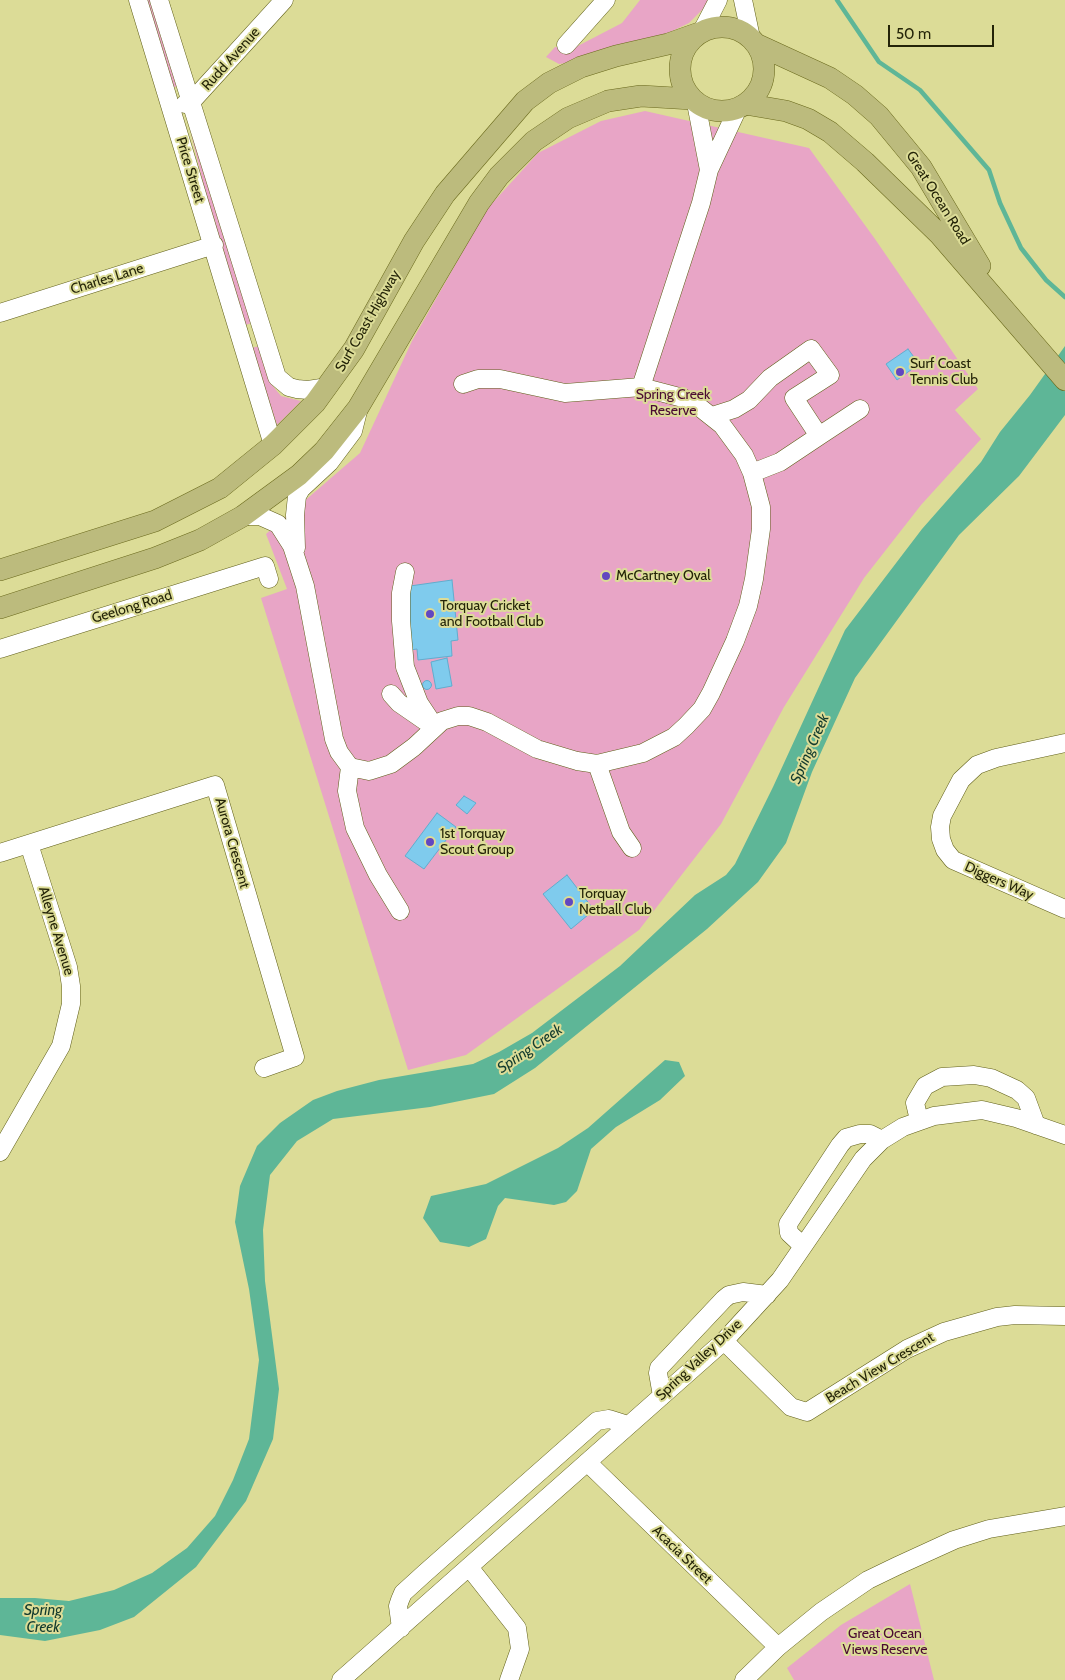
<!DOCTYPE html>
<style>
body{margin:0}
#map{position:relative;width:1065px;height:1680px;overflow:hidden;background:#dcdc97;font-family:Cabin,sans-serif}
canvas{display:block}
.scale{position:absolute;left:888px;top:25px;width:106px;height:22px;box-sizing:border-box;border:2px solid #242408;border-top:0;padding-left:6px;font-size:15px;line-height:18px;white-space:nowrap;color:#242408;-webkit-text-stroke:4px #dcdc97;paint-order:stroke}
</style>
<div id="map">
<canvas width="1065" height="1680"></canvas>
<div class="scale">50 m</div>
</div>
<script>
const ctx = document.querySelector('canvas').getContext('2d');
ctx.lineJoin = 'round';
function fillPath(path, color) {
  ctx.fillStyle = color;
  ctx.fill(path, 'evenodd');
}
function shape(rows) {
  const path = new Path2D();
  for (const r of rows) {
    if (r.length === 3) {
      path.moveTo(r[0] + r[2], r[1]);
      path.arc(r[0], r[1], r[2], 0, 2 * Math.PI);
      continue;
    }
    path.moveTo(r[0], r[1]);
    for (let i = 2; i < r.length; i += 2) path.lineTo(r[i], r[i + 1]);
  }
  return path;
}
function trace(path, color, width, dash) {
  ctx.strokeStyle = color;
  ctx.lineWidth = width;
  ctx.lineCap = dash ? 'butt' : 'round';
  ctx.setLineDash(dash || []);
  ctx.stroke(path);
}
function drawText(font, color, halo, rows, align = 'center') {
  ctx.font = font + ' Cabin,sans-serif';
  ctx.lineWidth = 4;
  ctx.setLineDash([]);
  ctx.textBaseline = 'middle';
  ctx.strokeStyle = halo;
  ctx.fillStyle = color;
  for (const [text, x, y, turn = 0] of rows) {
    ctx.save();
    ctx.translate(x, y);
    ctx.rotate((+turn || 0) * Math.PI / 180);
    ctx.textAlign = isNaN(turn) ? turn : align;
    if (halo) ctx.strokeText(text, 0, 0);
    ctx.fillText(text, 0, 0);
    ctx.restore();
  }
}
const green = shape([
 [146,0,154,0,180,84,173,88],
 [640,0,712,0,689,23,664,35,566,63,559,64,546,57,555,47,572,49,622,23],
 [645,111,809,148,875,239,978,389,955,410,981,439,921,505,864,578,784,707,721,824,639,930,466,1055,408,1070,261,598,287,589,266,534,360,453,412,341,487,209,538,153,601,121],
 [187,117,254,322,243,326,209,207],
 [260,346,272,385,281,396,301,401,277,425,251,348],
 [910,1584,934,1680,794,1680,787,1668,841,1625]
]);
const water = shape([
 [1065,346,1065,415,1019,476,959,535,855,678,812,772,786,843,758,882,707,929,535,1068,494,1094,430,1107,333,1119,297,1141,270,1175,263,1230,265,1281,279,1389,273,1439,246,1501,196,1567,134,1617,100,1630,45,1641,0,1635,0,1598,35,1598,69,1601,114,1590,152,1573,187,1548,215,1516,233,1480,249,1439,259,1360,249,1289,235,1222,240,1186,257,1146,280,1123,313,1100,337,1091,379,1080,473,1064,499,1052,532,1033,620,966,695,895,726,875,735,864,773,787,845,630,922,529,981,462,1000,432,1030,395],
 [665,1060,679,1062,685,1076,660,1100,616,1127,591,1149,577,1191,566,1202,554,1205,505,1198,498,1206,486,1239,469,1247,440,1242,423,1218,431,1196,486,1184,558,1148,588,1128]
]);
const stream = shape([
 [837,0,879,62,920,90,989,170,1000,203,1021,248,1046,280,1065,297]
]);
const building = shape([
 [908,349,919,364,897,380,886,364,908,349],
 [452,580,458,640,451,641,452,656,418,660,417,649,410,650,403,587,452,580],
 [447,658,452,686,436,689,431,662,447,658],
 [427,685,4.5],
 [464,796,476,803,467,814,456,805,464,796],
 [437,813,456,827,424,869,405,856,437,813],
 [567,875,594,910,571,929,543,894,567,875]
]);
const minor = shape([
 [138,0,273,445],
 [159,0,277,377,289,387,297,389,308,390,328,387],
 [743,0,751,38],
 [702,31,718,0],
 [566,45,606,0],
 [696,103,709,170],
 [185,104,192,101,284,0],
 [0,313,214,245],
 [463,384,478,379,500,379,565,393,641,387,701,203,709,170,738,108],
 [712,416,734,409,749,400,770,378,811,349,830,375,794,398,819,436,780,462,752,473],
 [819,436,860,409],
 [243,516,260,516,278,524,292,546,305,586,334,739,339,752,350,767,369,771,391,764,414,747,442,721,458,716,469,716,487,722,537,749,577,761,597,764,643,753,674,737,686,726,702,709,711,693,735,641,748,606,754,579,761,529,761,507,752,473,744,455,722,425,698,406,683,398,641,387],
 [296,548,295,515,297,496,301,489,329,463,353,431,358,411],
 [405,572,401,593,401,621,405,667,419,703,435,727],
 [0,649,265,566,269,579],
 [391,694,399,703,428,723],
 [1065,743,996,758,977,765,961,780,942,816,940,827,941,839,945,850,953,860,1065,909],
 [597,764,621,832,632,848],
 [350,767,347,791,355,828,378,875,400,911],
 [0,853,215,785,295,1057,264,1068],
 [919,1120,915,1103,925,1086,942,1077,974,1075,991,1078,1017,1090,1026,1098,1036,1125],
 [0,1152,61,1046,71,1004,71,986,68,967,29,844],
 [803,1246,789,1233,788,1224,840,1145,846,1138,860,1134,870,1134,882,1140],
 [724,1341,791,1407,807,1412,907,1349,944,1332,997,1317,1015,1315,1065,1316],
 [662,1396,658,1373,659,1368,724,1299,729,1295,743,1292,767,1295],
 [587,1462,778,1647],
 [469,1567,517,1628,520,1649,509,1680],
 [401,1628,398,1606,400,1600,403,1593,425,1573,597,1421,609,1419,628,1425],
 [341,1680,724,1341,780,1280,863,1159,882,1140,903,1127,934,1116,982,1110,1016,1118,1065,1135],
 [744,1680,778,1647,821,1612,868,1580,897,1566,954,1540,989,1529,1065,1516]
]);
const major = shape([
 [722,69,42],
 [756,44,830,78,855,95,879,116,921,167,980,266],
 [745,104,786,111,808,119,830,132,865,162,939,234,1065,380],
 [0,570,155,521,220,488,273,445,315,403,354,349,414,241,445,194,525,101,549,83,581,67,616,56,668,44,699,33],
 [0,608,155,558,200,540,243,516,299,475,324,451,358,408,479,203,499,176,534,141,568,118,608,101,641,96,692,99]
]);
const markers = [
 [900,372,5,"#6247c0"],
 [606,576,5,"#6247c0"],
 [430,614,5,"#6247c0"],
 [430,842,5,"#6247c0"],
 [569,902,5,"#6247c0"]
];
const streetNames = [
 ["Rudd Avenue",231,59,-48],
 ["Price Street",190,170,73],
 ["Great Ocean Road",938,198,58],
 ["Charles Lane",107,279,-17],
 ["Surf Coast Highway",368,321,-60],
 ["Geelong Road",132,607,-17],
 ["Aurora Crescent",232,843,74],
 ["Diggers Way",999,881,24],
 ["Alleyne Avenue",56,931,73],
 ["Spring Valley Drive",699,1360,-43],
 ["Beach View Crescent",880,1368,-31],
 ["Acacia Street",682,1555,44]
];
const poiNames = [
 ["Surf Coast",910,364],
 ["Tennis Club",910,380],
 ["McCartney Oval",616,576],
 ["Torquay Cricket",440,606],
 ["and Football Club",440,622],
 ["1st Torquay",440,834],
 ["Scout Group",440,850],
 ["Torquay",579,894],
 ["Netball Club",579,910]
];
const parkNames = [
 ["Spring Creek",673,395],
 ["Reserve",673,411],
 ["Great Ocean",885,1634],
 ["Views Reserve",885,1650]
];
const waterNames = [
 ["Spring Creek",810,749,-66],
 ["Spring Creek",530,1049,-34],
 ["Spring",43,1611],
 ["Creek",43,1628]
];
fillPath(green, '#e8a5c6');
fillPath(water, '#5eb697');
trace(stream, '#5eb697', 4.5);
fillPath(building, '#7fcbed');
trace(building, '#61adce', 1);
trace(minor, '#605f19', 19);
trace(major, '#6a691c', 22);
trace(minor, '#fff', 18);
trace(major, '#bcbb7d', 21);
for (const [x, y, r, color] of markers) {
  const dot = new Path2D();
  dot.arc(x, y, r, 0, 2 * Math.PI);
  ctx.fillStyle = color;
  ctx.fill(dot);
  trace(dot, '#dcdc97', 2);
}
drawText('14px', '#242408', '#dcdc97', streetNames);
drawText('14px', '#242408', '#dcdc97', poiNames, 'left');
drawText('14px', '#4a0b32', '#dcdc97', parkNames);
drawText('italic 15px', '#123a2d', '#dcdc97', waterNames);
</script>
